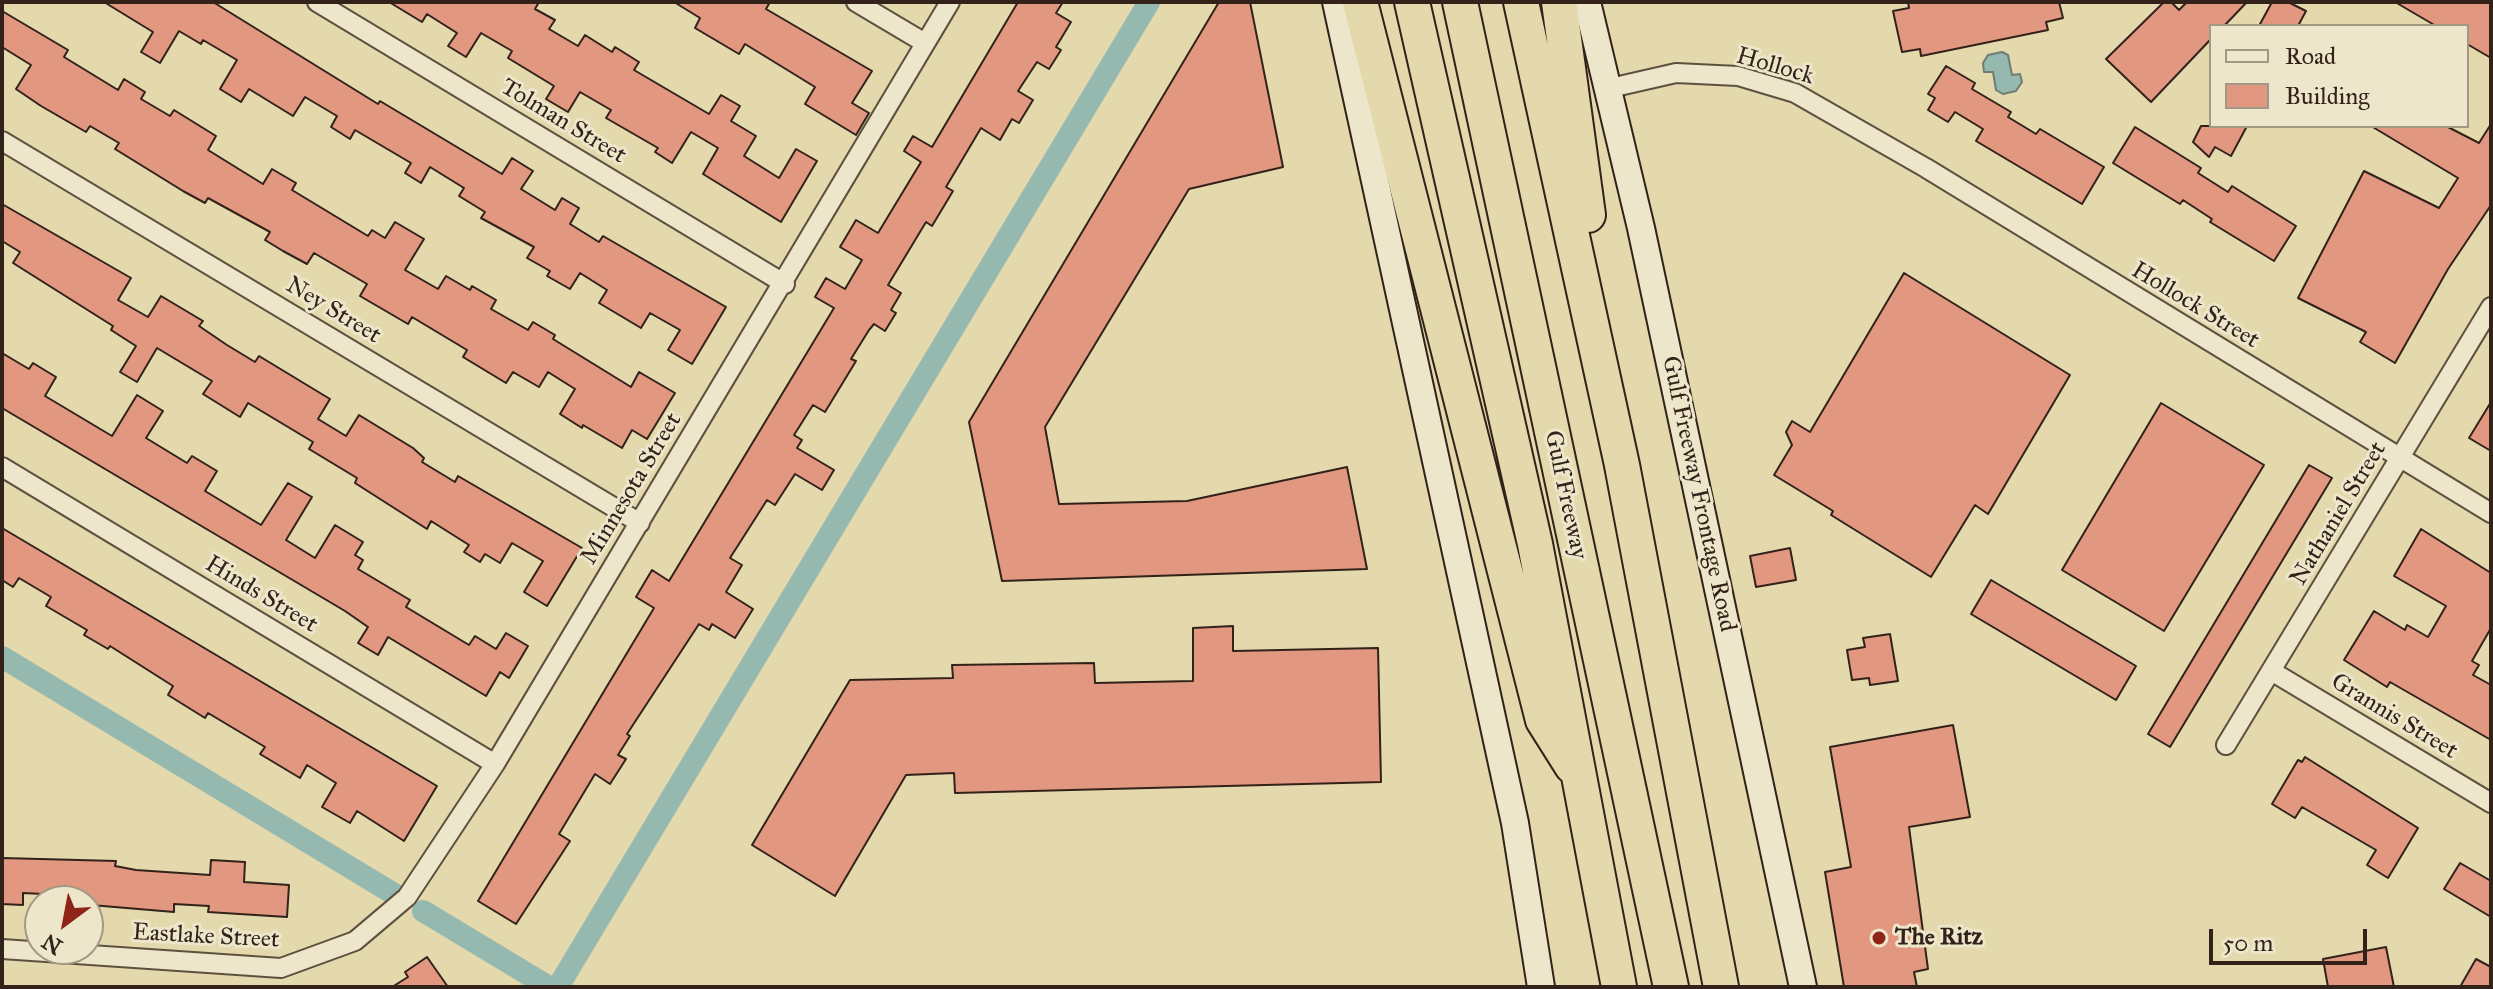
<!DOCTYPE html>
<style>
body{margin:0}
#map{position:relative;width:2493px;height:989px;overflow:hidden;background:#e4d8ad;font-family:"IM FELL Great Primer",serif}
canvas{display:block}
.frame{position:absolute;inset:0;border:4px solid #32221a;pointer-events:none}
.legend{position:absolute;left:2209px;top:24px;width:260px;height:104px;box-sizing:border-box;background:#ede6ca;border:2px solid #a29884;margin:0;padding:10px 14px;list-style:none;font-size:24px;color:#32221a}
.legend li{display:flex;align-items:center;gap:16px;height:40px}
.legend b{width:40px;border:2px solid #a29884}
.north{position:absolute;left:24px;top:885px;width:80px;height:80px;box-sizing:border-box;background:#ede6ca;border:2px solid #a29884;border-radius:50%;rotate:212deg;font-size:22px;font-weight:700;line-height:32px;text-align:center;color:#32221a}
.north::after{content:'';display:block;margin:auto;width:28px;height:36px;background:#8f2418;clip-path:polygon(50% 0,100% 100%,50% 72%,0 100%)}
.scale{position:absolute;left:2209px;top:929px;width:158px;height:36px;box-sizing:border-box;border:4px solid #32221a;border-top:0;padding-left:10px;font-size:24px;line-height:28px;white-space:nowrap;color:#32221a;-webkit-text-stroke:6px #ede6ca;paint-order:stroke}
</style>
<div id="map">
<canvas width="2493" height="989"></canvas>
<div class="frame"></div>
<ul class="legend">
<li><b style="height:10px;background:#ede6ca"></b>Road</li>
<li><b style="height:22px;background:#e29880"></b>Building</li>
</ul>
<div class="north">N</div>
<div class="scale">50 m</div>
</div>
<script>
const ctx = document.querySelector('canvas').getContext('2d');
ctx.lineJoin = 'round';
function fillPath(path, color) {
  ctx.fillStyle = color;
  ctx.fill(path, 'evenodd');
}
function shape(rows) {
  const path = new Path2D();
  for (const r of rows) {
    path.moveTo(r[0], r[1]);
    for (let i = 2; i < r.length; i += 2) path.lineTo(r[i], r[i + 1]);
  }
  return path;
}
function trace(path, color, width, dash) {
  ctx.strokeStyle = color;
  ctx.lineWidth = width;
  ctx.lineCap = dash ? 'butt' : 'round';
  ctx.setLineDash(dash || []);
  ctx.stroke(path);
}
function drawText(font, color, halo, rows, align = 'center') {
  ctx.font = font + ' "IM FELL Great Primer",serif';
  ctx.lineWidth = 6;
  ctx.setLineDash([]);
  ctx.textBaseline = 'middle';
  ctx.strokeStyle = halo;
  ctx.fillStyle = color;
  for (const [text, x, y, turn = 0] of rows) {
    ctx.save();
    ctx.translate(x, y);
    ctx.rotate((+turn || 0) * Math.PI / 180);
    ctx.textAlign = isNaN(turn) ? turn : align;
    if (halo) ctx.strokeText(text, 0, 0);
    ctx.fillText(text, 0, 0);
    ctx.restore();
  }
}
const water = shape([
 [2002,52,2008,55,2012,75,2020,74,2022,82,2016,91,2003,94,1996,90,1993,72,1984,72,1983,63,1988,55,2002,52]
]);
const canal = shape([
 [2,657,394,894],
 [423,911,549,987],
 [558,987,1149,2]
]);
const building = shape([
 [104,2,213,2,378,104,380,101,502,174,512,158,533,171,521,189,555,210,562,198,579,208,570,224,599,242,603,236,726,307,692,364,668,350,680,330,650,313,641,328,599,303,607,290,580,273,570,289,547,276,550,271,527,258,534,247,481,218,485,212,459,196,464,188,430,167,421,183,405,173,411,163,355,130,350,139,331,127,337,116,305,97,293,116,249,89,241,102,220,89,237,60,203,40,201,44,179,31,160,63,141,52,153,32,104,2],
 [389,2,539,2,535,9,555,20,549,29,578,46,585,35,612,52,615,47,639,62,634,70,709,114,721,95,740,106,731,121,756,136,744,156,779,178,796,149,817,161,781,222,703,174,718,148,691,132,672,163,655,152,658,148,606,118,611,110,580,92,568,112,546,99,554,86,508,58,512,51,481,33,466,57,448,46,457,33,427,14,422,22,389,2],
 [674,2,770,2,766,9,872,71,852,103,869,113,856,135,805,104,815,87,745,44,739,54,695,28,700,18,674,2],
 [1018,2,1063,2,1056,13,1071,22,1056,47,1061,50,1049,69,1037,62,1018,91,1033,100,1019,123,1012,119,1000,140,981,128,946,187,953,191,932,226,926,222,888,285,901,293,891,310,896,313,885,331,874,324,869,330,851,359,856,361,825,412,813,405,794,435,802,440,797,448,834,470,822,490,795,474,775,505,767,500,730,558,742,565,726,592,753,609,735,638,712,624,709,630,699,624,627,734,630,736,618,755,626,759,610,784,595,774,559,834,570,841,516,924,478,901,654,608,636,597,652,570,669,581,834,308,815,297,826,278,845,289,862,260,840,247,856,220,878,233,921,162,904,151,913,136,932,147,1018,2],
 [1219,2,1250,2,1283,167,1189,189,1045,427,1059,504,1187,501,1347,467,1367,569,1002,581,969,422,1219,2],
 [1908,2,2059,2,2063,18,2046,22,2048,30,1921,56,1920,49,1902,52,1893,11,1909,8,1908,2],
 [2164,2,2171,2,2179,10,2187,2,2247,2,2224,26,2211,26,2211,39,2151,102,2106,59,2164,2],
 [2272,2,2288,2,2306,11,2298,26,2259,26,2272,2],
 [2395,2,2491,2,2491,58,2467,44,2467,26,2436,26,2395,2],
 [2,11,68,50,64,57,118,90,124,79,145,92,141,99,170,116,174,110,216,136,208,150,263,184,272,169,296,183,292,190,368,236,372,230,385,238,395,222,424,239,405,270,438,289,446,276,470,290,472,286,496,300,491,309,528,330,533,322,555,335,553,339,631,387,639,372,675,393,647,439,632,430,622,448,583,425,582,428,560,414,575,389,548,372,539,387,513,372,506,383,463,357,467,350,412,317,408,324,360,296,367,284,314,253,307,264,283,251,265,240,270,232,208,198,205,203,183,191,115,149,119,143,90,126,86,132,41,106,16,89,31,65,2,47,2,11],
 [1946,66,1975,83,1972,89,2011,112,2008,117,2036,134,2040,129,2104,167,2082,204,1976,141,1983,129,1955,112,1948,122,1928,110,1935,98,1928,94,1946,66],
 [2491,124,2491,205,2448,269,2395,363,2360,342,2366,332,2298,298,2364,171,2439,208,2458,178,2371,126,2446,126,2479,143,2491,124],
 [2201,126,2247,126,2231,156,2215,147,2209,157,2193,142,2201,126],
 [2135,127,2201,168,2198,173,2228,192,2232,186,2296,226,2274,261,2210,222,2212,219,2183,200,2180,204,2113,163,2135,127],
 [2,204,131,278,118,300,148,317,161,296,203,321,199,326,227,345,255,362,259,356,330,399,318,419,346,436,359,415,413,448,424,458,422,462,455,482,458,476,582,548,547,606,524,592,543,561,512,543,500,563,485,554,480,562,464,552,469,545,431,521,427,529,355,483,357,478,309,449,313,442,248,403,240,417,203,394,212,381,157,348,137,382,120,372,136,346,111,330,113,326,13,263,20,252,2,241,2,204],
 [1904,273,2070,375,1988,514,1975,505,1931,577,1831,515,1833,511,1774,475,1792,445,1786,432,1792,421,1810,432,1904,273],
 [2,353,29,369,33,363,56,377,45,396,112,436,137,395,163,411,146,438,187,463,192,456,217,471,205,491,261,525,288,483,312,497,286,540,315,558,335,525,363,542,355,555,363,560,358,569,410,600,406,607,469,645,475,636,496,649,506,633,528,646,509,678,500,672,486,696,388,637,378,655,358,643,368,627,345,611,2,408,2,353],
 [2491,402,2491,451,2469,438,2491,402],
 [2161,403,2264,465,2164,631,2062,570,2161,403],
 [2309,465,2332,478,2170,747,2148,734,2309,465],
 [2,528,437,786,404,841,357,811,350,823,322,807,336,783,307,765,300,778,260,754,265,747,208,713,205,718,168,695,173,686,110,646,108,649,84,635,87,630,46,606,51,597,19,578,13,587,2,580,2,528],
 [2421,529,2491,573,2491,628,2472,661,2479,665,2473,675,2491,685,2491,740,2390,682,2387,687,2344,660,2374,611,2405,630,2407,625,2428,637,2446,606,2394,576,2421,529],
 [1790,548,1796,580,1756,587,1750,556,1790,548],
 [1991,580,2136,666,2116,700,1971,614,1991,580],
 [1233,626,1233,651,1378,648,1381,782,955,793,954,773,906,775,835,896,752,845,850,680,953,678,952,665,1094,663,1095,683,1193,681,1193,628,1233,626],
 [1890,634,1898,681,1870,685,1869,678,1852,680,1847,650,1865,647,1863,638,1890,634],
 [1953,725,1970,817,1909,827,1928,969,1914,972,1917,987,1844,987,1825,872,1851,867,1830,747,1953,725],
 [2305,757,2418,828,2388,878,2367,865,2376,850,2302,807,2295,818,2272,804,2298,760,2302,762,2305,757],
 [2,858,116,861,115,866,136,870,210,875,211,860,245,862,244,882,289,885,287,917,208,912,209,906,174,904,174,912,91,905,91,901,62,901,62,895,23,893,23,905,2,904,2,858],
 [2460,863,2491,881,2491,917,2444,889,2460,863],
 [2386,947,2394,987,2328,987,2323,959,2386,947],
 [427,957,448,987,392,987,408,977,405,972,427,957],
 [2476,959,2491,967,2491,987,2460,987,2476,959]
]);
const minor = shape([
 [317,2,785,284],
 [856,2,925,43],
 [1606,89,1676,73,1738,76,1795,93,1926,168,2491,513],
 [2,141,640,523],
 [2,467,495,764],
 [2273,672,2491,803],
 [2226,745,2491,307],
 [2,949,281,968,355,941,407,897,495,764,950,2]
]);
const secondary = shape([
 [1336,2,1515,823,1541,987],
 [1587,2,1641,228,1803,987]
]);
const motorway = shape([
 [1360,2,1543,720,1572,766],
 [1412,2,1535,544,1619,987],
 [1460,2,1671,987],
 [1521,2,1622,465,1721,987],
 [1559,2,1588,215]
]);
const markers = [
 [1879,938,8,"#8f2418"]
];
const streetNames = [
 ["Hollock",1775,67,16],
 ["Tolman Street",563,122,31],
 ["Hollock Street",2195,306,31],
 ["Ney Street",333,311,31],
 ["Minnesota Street",632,489,-59],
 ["Gulf Freeway Frontage Road",1698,494,78],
 ["Gulf Freeway",1565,495,78],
 ["Nathaniel Street",2339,514,-59],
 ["Hinds Street",261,595,31],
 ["Grannis Street",2394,717,31],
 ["Eastlake Street",206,937,3]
];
const poiNames = [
 ["The Ritz",1895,938]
];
fillPath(water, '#95b9ae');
trace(water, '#6d7d73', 2);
trace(canal, '#95b9ae', 22);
fillPath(building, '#e29880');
trace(building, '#32221a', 2);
trace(minor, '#5e503f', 22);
trace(secondary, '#32221a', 30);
trace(motorway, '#32221a', 38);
trace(minor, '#ede6ca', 18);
trace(secondary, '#ede6ca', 26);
trace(motorway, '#e4d8ad', 34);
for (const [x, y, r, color] of markers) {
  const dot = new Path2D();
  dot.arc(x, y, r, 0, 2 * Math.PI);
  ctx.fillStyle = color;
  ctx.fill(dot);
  trace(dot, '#ede6ca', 3);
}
drawText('24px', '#32221a', '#ede6ca', streetNames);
drawText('bold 24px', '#32221a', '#ede6ca', poiNames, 'left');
</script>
